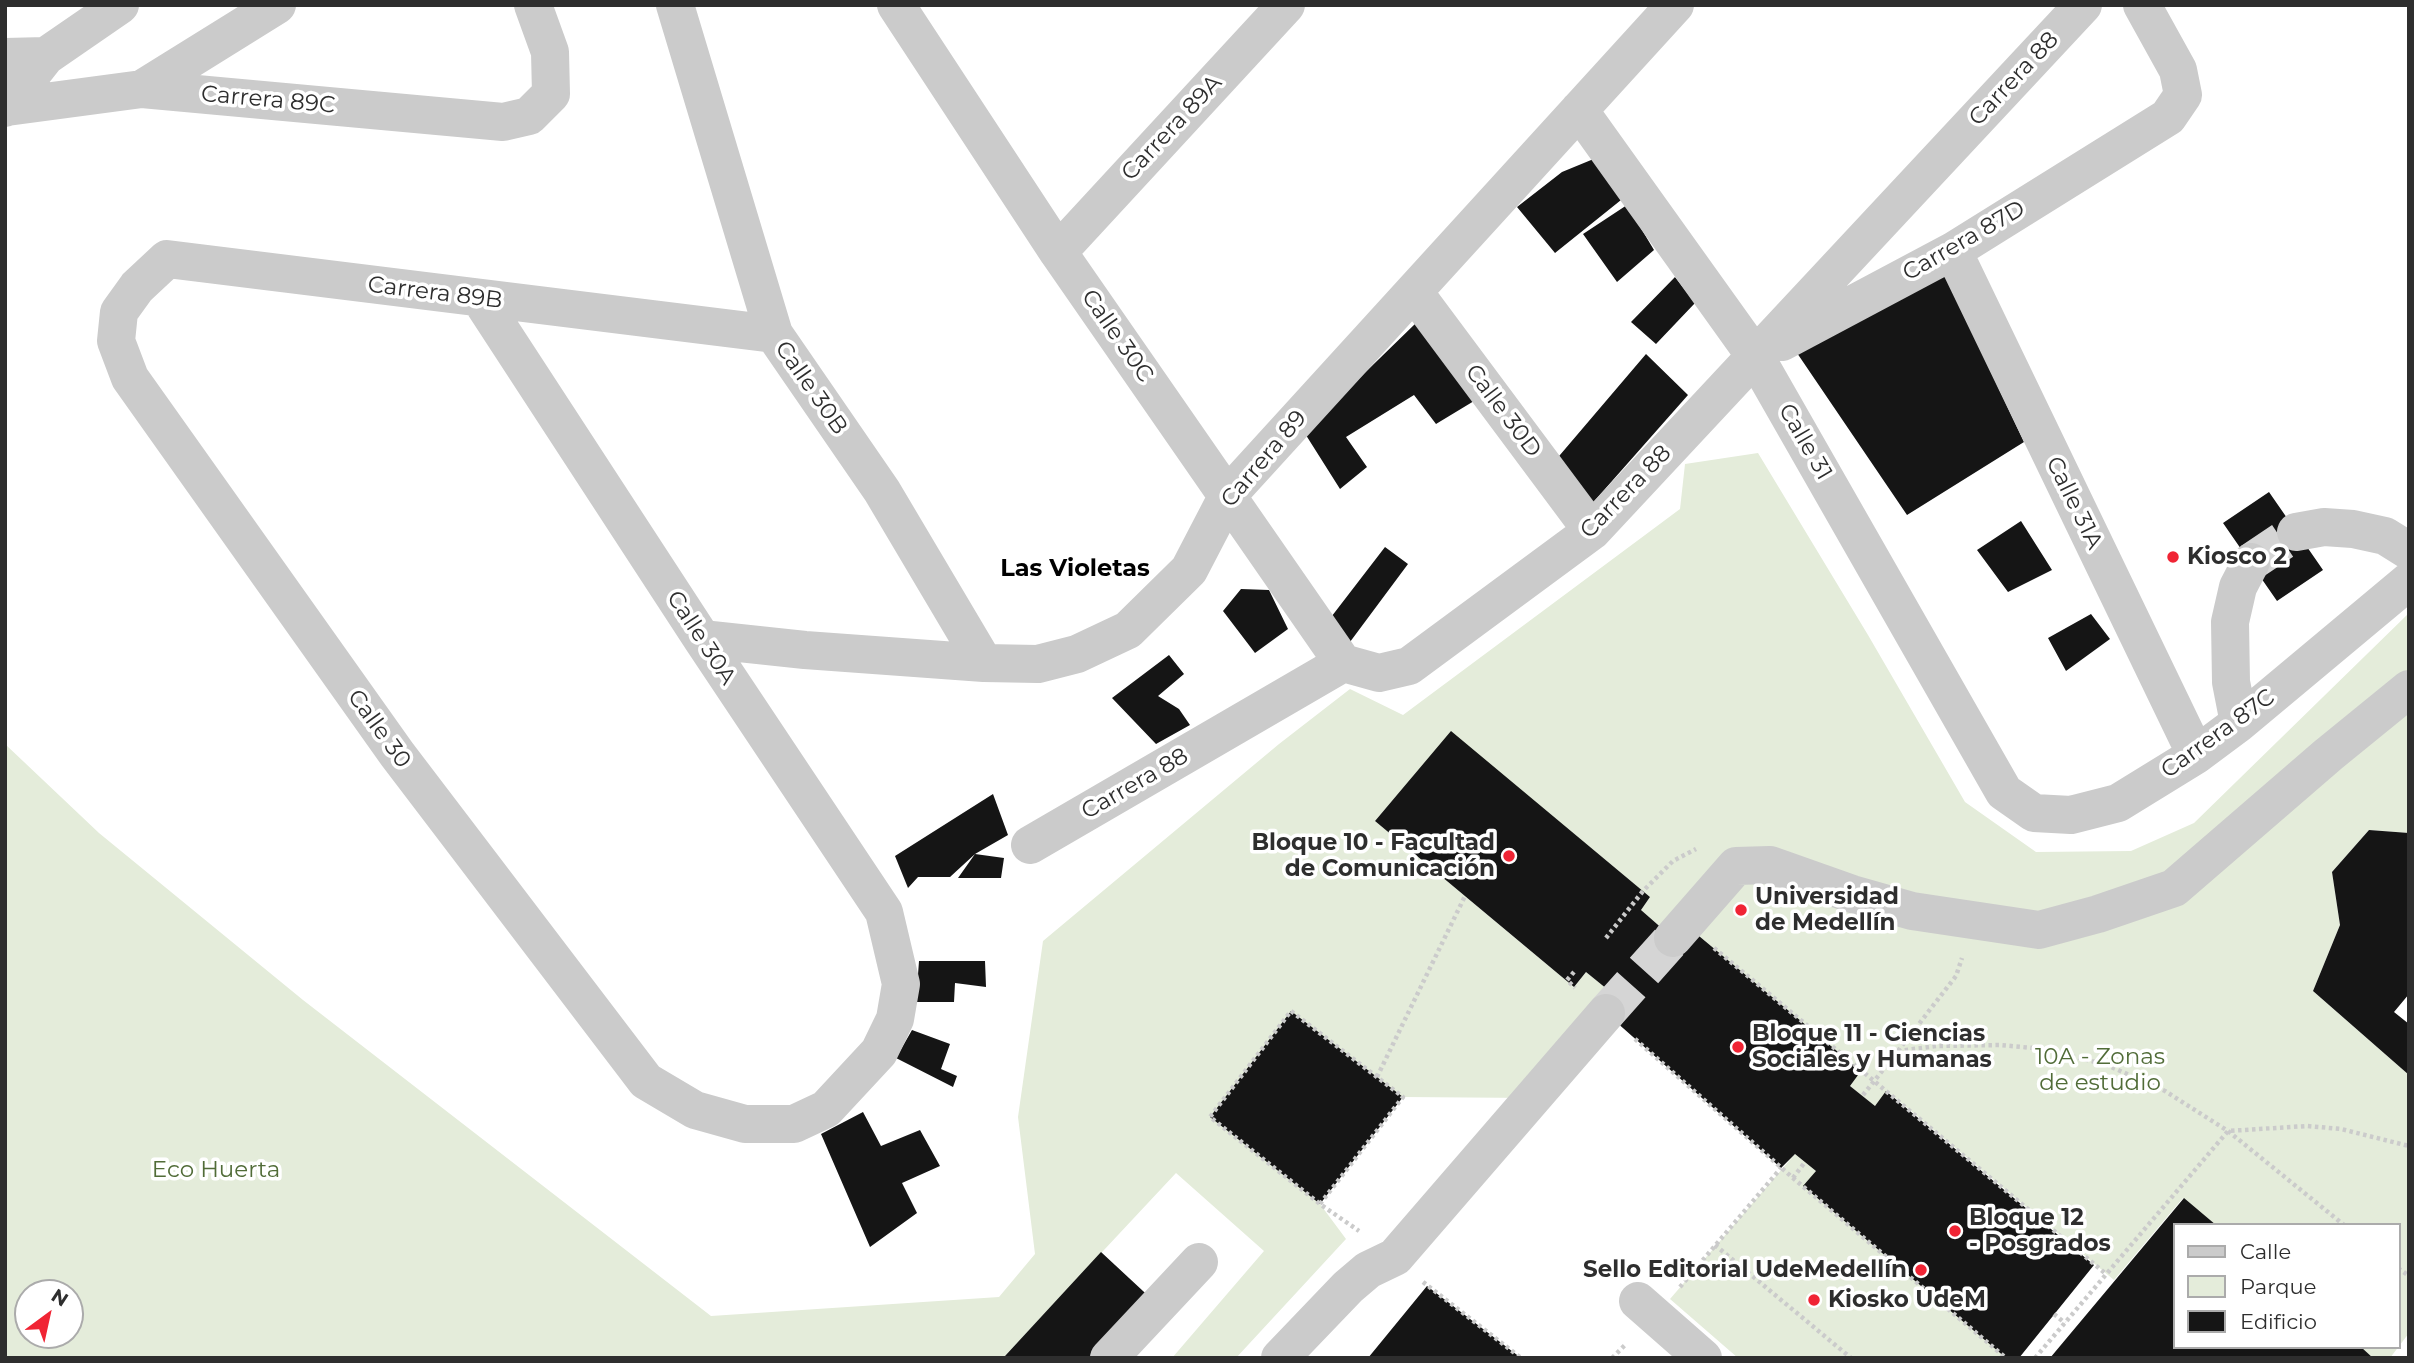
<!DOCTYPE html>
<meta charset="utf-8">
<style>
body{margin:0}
#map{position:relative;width:2414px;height:1363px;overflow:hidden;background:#fff;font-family:Montserrat,sans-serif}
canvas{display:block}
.frame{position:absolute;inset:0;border:7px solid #2e2e2e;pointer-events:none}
.legend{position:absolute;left:2173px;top:1223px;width:228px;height:126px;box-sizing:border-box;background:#fff;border:2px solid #ababab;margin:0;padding:9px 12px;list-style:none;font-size:21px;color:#2e2e2e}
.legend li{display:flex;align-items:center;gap:14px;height:35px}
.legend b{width:35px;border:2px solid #ababab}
.north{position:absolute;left:14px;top:1279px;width:70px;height:70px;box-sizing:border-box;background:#fff;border:2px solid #ababab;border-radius:50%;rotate:33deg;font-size:19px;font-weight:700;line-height:28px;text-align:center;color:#2e2e2e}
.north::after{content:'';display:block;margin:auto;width:24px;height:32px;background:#f02434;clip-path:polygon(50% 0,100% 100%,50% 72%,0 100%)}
</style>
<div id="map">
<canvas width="2414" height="1363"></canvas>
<div class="frame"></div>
<ul class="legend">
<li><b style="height:9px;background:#cbcbcb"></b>Calle</li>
<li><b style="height:19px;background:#e4ecda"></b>Parque</li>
<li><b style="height:19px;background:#151515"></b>Edificio</li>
</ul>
<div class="north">N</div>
</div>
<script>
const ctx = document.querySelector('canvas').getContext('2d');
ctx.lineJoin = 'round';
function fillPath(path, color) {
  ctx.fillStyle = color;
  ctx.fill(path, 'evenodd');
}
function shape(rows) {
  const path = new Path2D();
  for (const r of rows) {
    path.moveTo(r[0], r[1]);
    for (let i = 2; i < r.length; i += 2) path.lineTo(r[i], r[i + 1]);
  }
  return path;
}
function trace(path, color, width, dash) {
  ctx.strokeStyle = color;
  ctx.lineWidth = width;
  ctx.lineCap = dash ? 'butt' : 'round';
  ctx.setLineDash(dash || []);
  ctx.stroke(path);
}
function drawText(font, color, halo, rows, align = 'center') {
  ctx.font = font + ' Montserrat,sans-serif';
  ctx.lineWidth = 7;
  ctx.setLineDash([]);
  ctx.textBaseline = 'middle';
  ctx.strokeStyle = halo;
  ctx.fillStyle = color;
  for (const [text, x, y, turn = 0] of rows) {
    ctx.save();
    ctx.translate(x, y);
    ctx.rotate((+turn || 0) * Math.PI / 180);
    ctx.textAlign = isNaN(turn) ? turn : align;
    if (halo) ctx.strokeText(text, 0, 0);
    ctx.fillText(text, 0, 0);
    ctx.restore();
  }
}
const green = shape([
 [1758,453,1868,635,1965,802,2036,852,2131,851,2194,823,2409,613,2409,833,2369,830,2332,872,2340,925,2313,991,2409,1075,2409,1333,2390,1358,2373,1358,2361,1347,2398,1347,2398,1225,2216,1225,2183,1198,2114,1280,1887,1091,1875,1106,1850,1086,1860,1070,1687,926,1673,938,1641,910,1650,897,1451,732,1375,821,1574,987,1586,972,1618,998,1531,1098,1403,1097,1291,1011,1210,1117,1320,1204,1346,1239,1236,1358,1172,1358,1264,1251,1176,1173,1003,1358,5,1358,5,744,99,833,303,1000,711,1316,999,1297,1035,1254,1018,1117,1043,941,1279,744,1350,689,1403,715,1680,509,1685,464],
 [28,1293,70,1293,70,1335,28,1335],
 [1795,1154,1816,1171,1804,1187,2006,1358,1738,1358,1670,1299]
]);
const building = shape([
 [1596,158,1626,196,1555,253,1517,207,1562,172],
 [1627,205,1654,250,1617,282,1583,234],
 [1942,268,2024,442,1907,515,1797,353],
 [1675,277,1695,303,1656,344,1631,322],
 [1416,323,1474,401,1436,424,1414,395,1346,437,1367,467,1340,489,1304,432],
 [1646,354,1688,395,1590,506,1554,462],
 [2269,492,2323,570,2277,601,2223,523],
 [2021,521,2052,570,2008,592,1977,550],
 [1385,547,1408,564,1347,646,1325,625],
 [1241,589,1269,590,1288,629,1255,653,1223,611],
 [2091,614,2110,639,2066,671,2048,638],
 [1169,655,1184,674,1158,696,1179,709,1190,725,1156,744,1112,698],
 [1451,731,1650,897,1641,910,1673,938,1687,926,1861,1071,1850,1086,1875,1106,1886,1091,2094,1265,2019,1358,2006,1358,1803,1186,1816,1171,1795,1154,1781,1168,1606,1013,1618,998,1586,972,1574,987,1375,821],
 [993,794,1008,835,975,854,1004,858,1001,878,958,878,975,854,950,877,918,877,908,888,895,856],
 [2369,830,2409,833,2409,994,2394,1012,2409,1024,2409,1075,2313,991,2340,925,2332,872],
 [919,961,985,961,986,987,955,983,954,1002,916,1002],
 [1291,1011,1403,1097,1320,1204,1210,1117],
 [912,1030,950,1044,941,1069,957,1076,953,1087,896,1058],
 [863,1112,881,1146,920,1130,940,1166,902,1183,917,1213,870,1247,821,1134],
 [2184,1198,2216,1225,2174,1225,2174,1347,2361,1347,2373,1358,2050,1358],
 [1101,1252,1157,1304,1107,1358,1006,1358,1005,1356],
 [1427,1286,1521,1358,1368,1358]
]);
const minorTunnel = shape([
 [2251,562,2296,532],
 [1606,1013,1673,938]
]);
const path = shape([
 [1606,938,1643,891,1673,861,1696,849],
 [1714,948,2106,1274],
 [1574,972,1567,980,1575,988],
 [1635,1039,1793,1178,2006,1358],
 [1898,1051,1956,976,1962,958],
 [1377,1077,1465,896],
 [1863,1095,1898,1051,1937,1046,2000,1045,2044,1049,2107,1065,2165,1091,2228,1131,2344,1225],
 [1793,1178,1805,1162],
 [1320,1204,1403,1097,1291,1011,1210,1117,1320,1204,1359,1231],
 [1715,1245,1851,1358],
 [2398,1268,2409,1276],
 [1423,1282,1521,1358],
 [1680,1287,1781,1168],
 [2054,1314,2065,1323],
 [1612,1358,1626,1344],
 [2035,1358,2228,1131,2307,1126,2341,1129,2409,1146]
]);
const minor = shape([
 [675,5,774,334,882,491,984,663],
 [896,5,1058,252,1343,663],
 [5,57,46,56],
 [142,89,277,5],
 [7,107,142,89,503,122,529,116,551,94,550,52,533,5],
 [5,108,46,56,120,5],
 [1579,110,1755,356,2004,792,2034,813,2071,815,2118,803,2196,755,2239,723,2409,581],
 [1953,251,2196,755],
 [1058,252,1286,5],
 [1414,292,1592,531],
 [481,300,702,639,884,912,901,984,895,1019,879,1052,826,1109,794,1124,745,1124,695,1110,646,1081,397,754,130,378,116,341,119,312,137,287,167,259,774,334],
 [1782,342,1953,251,2168,117,2183,95,2178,70,2142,5],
 [2296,532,2324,527,2353,529,2385,536,2409,551],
 [702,639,805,650,984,663,1038,664,1077,654,1128,630,1189,570,1228,495,1675,5],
 [2239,723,2231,682,2230,622,2238,587,2251,562],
 [1030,845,1343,663,1379,673,1409,666,1592,531,2083,5],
 [1673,938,1736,866,1770,865,1852,894,1912,911,2039,930,2098,914,2174,888,2328,755,2409,689],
 [1638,1301,1703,1358],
 [1109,1358,1199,1262],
 [1280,1358,1348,1287,1368,1270,1395,1257,1606,1013]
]);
const markers = [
 [2173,557,7,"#f02434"],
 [1509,856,7,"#f02434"],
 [1741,910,7,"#f02434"],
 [1738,1047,7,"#f02434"],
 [1955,1231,7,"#f02434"],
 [1921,1270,7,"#f02434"],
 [1814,1300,7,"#f02434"]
];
const streetNames = [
 ["Carrera 88",2014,79,-47],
 ["Carrera 89C",268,100,5],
 ["Carrera 89A",1172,128,-47],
 ["Carrera 87D",1964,241,-30],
 ["Carrera 89B",435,293,7],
 ["Calle 30C",1117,336,55],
 ["Calle 30B",811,388,55],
 ["Calle 30D",1503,411,53],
 ["Calle 31",1805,442,60],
 ["Carrera 89",1264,459,-50],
 ["Carrera 88",1626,492,-46],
 ["Calle 31A",2074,503,64],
 ["Calle 30A",701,638,57],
 ["Calle 30",379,729,54],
 ["Carrera 87C",2218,734,-36],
 ["Carrera 88",1135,784,-30]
];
const poiNames = [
 ["Kiosco 2",2187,557],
 ["Bloque 10 - Facultad",1495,843,"right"],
 ["de Comunicación",1495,869,"right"],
 ["Universidad",1755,897],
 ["de Medellín",1755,923],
 ["Bloque 11 - Ciencias",1752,1034],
 ["Sociales y Humanas",1752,1060],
 ["Bloque 12",1969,1218],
 ["- Posgrados",1969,1244],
 ["Sello Editorial UdeMedellín",1907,1270,"right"],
 ["Kiosko UdeM",1828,1300]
];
const parkNames = [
 ["10A - Zonas",2100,1057],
 ["de estudio",2100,1083],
 ["Eco Huerta",216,1170]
];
const neighbourhoodNames = [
 ["Las Violetas",1075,569]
];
fillPath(green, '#e4ecda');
fillPath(building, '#151515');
trace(minorTunnel, '#d5d5d5', 38, [38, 19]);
trace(path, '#cbcbcb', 4.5, [3.5, 3.5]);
trace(minor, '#cbcbcb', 38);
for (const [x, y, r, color] of markers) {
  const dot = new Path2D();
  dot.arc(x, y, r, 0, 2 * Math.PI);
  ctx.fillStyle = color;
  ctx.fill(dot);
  trace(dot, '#fff', 2.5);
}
drawText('23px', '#2e2e2e', '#fff', streetNames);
drawText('bold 23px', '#2e2e2e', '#fff', poiNames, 'left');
drawText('23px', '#516c38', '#fff', parkNames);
drawText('bold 24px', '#000', '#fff', neighbourhoodNames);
</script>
